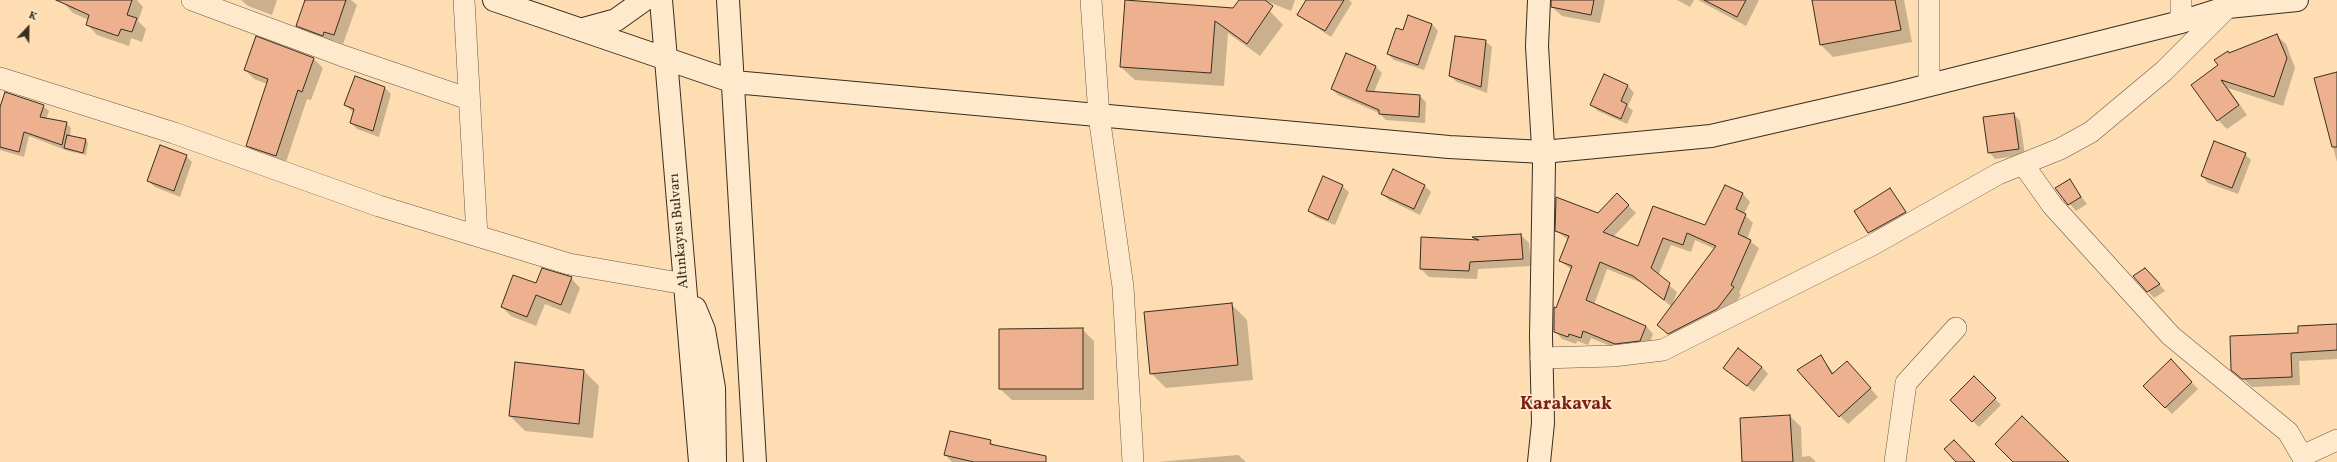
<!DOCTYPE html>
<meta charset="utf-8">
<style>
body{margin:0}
#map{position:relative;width:2337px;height:462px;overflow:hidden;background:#fdddb1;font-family:Vollkorn,serif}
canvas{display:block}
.north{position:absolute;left:8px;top:8px;width:40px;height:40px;-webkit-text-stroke:3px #fee9cc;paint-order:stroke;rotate:22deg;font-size:11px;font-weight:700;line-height:16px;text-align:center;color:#382e21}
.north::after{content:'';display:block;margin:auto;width:14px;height:18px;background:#382e21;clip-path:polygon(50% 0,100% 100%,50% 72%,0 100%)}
</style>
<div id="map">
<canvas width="2337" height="462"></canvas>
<div class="north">K</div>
</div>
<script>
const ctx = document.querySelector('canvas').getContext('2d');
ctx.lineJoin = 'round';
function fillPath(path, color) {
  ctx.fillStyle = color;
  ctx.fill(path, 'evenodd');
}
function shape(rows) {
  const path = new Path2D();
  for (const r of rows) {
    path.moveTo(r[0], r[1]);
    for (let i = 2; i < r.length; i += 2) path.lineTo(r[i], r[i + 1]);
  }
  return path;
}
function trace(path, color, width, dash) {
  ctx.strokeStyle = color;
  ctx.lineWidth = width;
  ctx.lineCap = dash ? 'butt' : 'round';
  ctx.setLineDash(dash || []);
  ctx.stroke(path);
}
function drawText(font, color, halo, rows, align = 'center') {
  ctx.font = font + ' Vollkorn,serif';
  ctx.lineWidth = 3.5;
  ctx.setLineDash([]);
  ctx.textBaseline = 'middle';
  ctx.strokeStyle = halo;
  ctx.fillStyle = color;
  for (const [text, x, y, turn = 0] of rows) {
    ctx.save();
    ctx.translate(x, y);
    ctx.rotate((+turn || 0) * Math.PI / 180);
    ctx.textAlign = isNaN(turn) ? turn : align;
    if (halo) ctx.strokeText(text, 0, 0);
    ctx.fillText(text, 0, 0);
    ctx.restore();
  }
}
const shadow = shape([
 [64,0,137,0,143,7,138,21,146,29,142,42,131,38,129,46,97,35,87,24,89,20,73,13,63,2],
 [241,0,277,0,272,15,248,6],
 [306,0,351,0,357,5,343,44,333,40,332,44,306,35,297,25],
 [1264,0,1295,0,1291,11],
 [1307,0,1349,0,1352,3,1331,37,1295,13,1305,14],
 [1552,0,1605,0,1600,23,1562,16,1552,7],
 [1677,0,1694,0,1690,7],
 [1698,0,1759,0,1746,26],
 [1813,0,1904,0,1912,42,1833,57,1821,45],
 [1126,1,1270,11,1283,25,1260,56,1228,33,1224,86,1135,80,1121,67],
 [1409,16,1432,24,1438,31,1424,70,1394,60,1388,54,1403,31],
 [2276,35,2286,44,2295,68,2283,106,2228,88,2247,115,2227,129,2218,120,2220,65,2229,54],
 [256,38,314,59,323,68,311,100,307,99,285,165,256,155,247,145,267,84,254,79,245,70],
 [1485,41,1492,47,1487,93,1457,82,1450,76],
 [1347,55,1376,67,1382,73,1374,92,1420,96,1426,102,1425,123,1386,120,1379,113,1338,95,1332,89],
 [2337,73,2337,162,2315,78],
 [1605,76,1628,86,1634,93,1628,106,1633,111,1627,124,1598,111,1592,105],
 [385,88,391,94,379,137,357,129,351,123,354,113,345,105],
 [43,106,49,111,46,119,66,123,71,128,70,136,86,140,88,143,86,155,68,151,29,136,24,157,0,150,0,110],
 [2014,114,2020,121,2025,155,1995,159,1989,152],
 [2245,154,2251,160,2238,194,2208,183,2202,176],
 [186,156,192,162,180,197,155,187,148,181],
 [2069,180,2087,204,2076,211,2056,189],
 [1342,186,1349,192,1335,225,1316,217,1309,211],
 [1425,186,1431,192,1420,215,1389,200,1382,194],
 [1725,187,1743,194,1750,202,1744,214,1753,223,1747,239,1759,248,1739,293,1741,295,1725,317,1677,341,1666,332,1672,307,1642,283,1607,269,1594,305,1646,326,1653,334,1648,348,1623,351,1591,338,1588,345,1577,341,1576,344,1562,339,1555,331,1557,309,1572,270,1560,261,1568,240,1556,230,1598,214,1617,194,1636,213,1613,237,1639,248,1653,207,1706,226],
 [1695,240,1715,249,1672,306,1677,292,1658,276,1671,245,1691,252],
 [1890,189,1911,219,1876,239,1856,212],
 [1521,235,1529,243,1531,266,1478,269,1477,279,1429,277,1421,269,1477,241,1474,238],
 [2151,275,2165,291,2154,298,2135,277],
 [571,278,580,288,570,314,545,304,536,326,511,316,502,307,537,285],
 [1231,304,1247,320,1253,380,1166,388,1151,373],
 [2337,325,2337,359,2299,361,2300,385,2252,387,2232,369,2299,334],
 [1082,329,1094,341,1094,400,1012,400,1000,389],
 [1821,356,1834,374,1855,371,1878,397,1848,424,1840,416],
 [2171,361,2198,389,2172,414,2145,386],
 [516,364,584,371,599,386,593,438,525,431,510,416],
 [1762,367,1768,374,1754,392,1724,368],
 [1974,377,2001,405,1979,427,1951,400],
 [1790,416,1801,427,1802,457,1810,456,1816,462,1743,462],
 [990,441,995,446,1041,462,952,462,945,455],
 [1238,455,1246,462,1158,462]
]);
const building = shape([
 [56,0,132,0,127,15,137,18,132,32,121,29,118,36,86,25,89,15,56,0],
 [305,0,346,0,334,35,324,32,323,36,296,26,305,0],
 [1125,0,1233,8,1239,0,1265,0,1273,6,1247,44,1215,21,1211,73,1120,67,1125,0],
 [1306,0,1344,0,1325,31,1297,15,1306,0],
 [1551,0,1594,0,1591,15,1551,7,1551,0],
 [1704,0,1746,0,1737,17,1704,0],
 [1812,0,1895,0,1901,30,1820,45,1812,0],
 [1408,15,1432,24,1418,65,1387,54,1396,28,1403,30,1408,15],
 [2277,34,2287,58,2274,97,2221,80,2239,105,2217,121,2191,85,2218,65,2214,60,2228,51,2229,53,2277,34],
 [256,36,314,58,302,92,298,90,276,156,246,146,268,79,244,70,256,36],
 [1455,36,1486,40,1481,87,1449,76,1455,36],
 [1346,53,1376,66,1366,91,1420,95,1419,117,1379,114,1379,110,1331,89,1346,53],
 [2337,72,2337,147,2332,147,2314,78,2337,72],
 [1604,74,1628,85,1621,101,1627,104,1621,119,1590,105,1604,74],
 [355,76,385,87,373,131,350,123,354,109,344,105,355,76],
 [5,92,44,105,40,117,67,122,62,145,24,132,19,152,0,147,0,107,5,92],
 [2014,113,2019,149,1988,153,1983,117,2014,113],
 [67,135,86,139,83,153,64,148,67,135],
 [2214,141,2246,153,2232,188,2201,176,2214,141],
 [160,145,187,155,174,191,147,181,160,145],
 [1393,169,1425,185,1414,209,1381,194,1393,169],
 [1323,176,1343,185,1328,220,1308,211,1323,176],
 [2070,179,2081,197,2068,205,2055,188,2070,179],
 [1725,185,1743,193,1736,209,1746,214,1738,234,1751,240,1731,285,1734,287,1717,309,1668,334,1657,325,1716,246,1687,233,1683,245,1663,238,1651,268,1670,283,1664,300,1633,276,1600,262,1586,300,1646,326,1640,341,1615,344,1583,331,1581,338,1569,334,1568,337,1554,332,1554,307,1556,308,1572,266,1559,261,1569,236,1555,231,1556,197,1598,213,1617,193,1629,205,1603,232,1638,246,1653,206,1705,225,1725,185],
 [1890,188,1906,212,1868,233,1854,211,1890,188],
 [1521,234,1523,259,1470,262,1469,271,1420,269,1421,237,1479,240,1472,237,1521,234],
 [542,268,572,277,561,305,536,295,527,317,501,307,513,275,536,283,542,268],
 [2145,268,2160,284,2147,292,2133,276,2145,268],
 [1232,303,1238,365,1150,374,1144,312,1232,303],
 [2337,324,2337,350,2291,353,2292,377,2242,379,2231,370,2230,336,2298,333,2298,326,2337,324],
 [1083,328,1083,389,999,389,999,329,1083,328],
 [1738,348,1762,367,1747,386,1723,368,1738,348],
 [1821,355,1832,374,1847,361,1871,388,1839,417,1797,370,1821,355],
 [2171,359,2192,382,2165,408,2143,386,2171,359],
 [515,362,584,370,579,424,509,416,515,362],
 [1974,376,1996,398,1972,422,1950,400,1974,376],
 [1790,415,1793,462,1742,462,1740,418,1790,415],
 [2022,416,2069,462,2013,462,1995,444,2022,416],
 [950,431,991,440,990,444,1046,456,1046,462,974,462,944,455,950,431],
 [1954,440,1975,462,1956,462,1944,449,1954,440]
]);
const street = shape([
 [192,0,343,56,469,99],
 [464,0,477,236],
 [1091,0,1099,116,1123,287,1133,462],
 [1929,0,1929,85],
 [2181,22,2181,0],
 [0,78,174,133,379,206,569,264,685,284],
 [2023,164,2052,205,2171,336,2288,432,2302,456,2337,440],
 [1541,358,1613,356,1663,350,1872,245,1998,174,2060,149,2091,132,2164,71,2228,7],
 [1895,462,1906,383,1956,328]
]);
const secondary = shape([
 [494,0,734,82,1449,147,1543,152,1711,136,1894,94,2181,22,2228,7,2297,0],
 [661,0,700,462],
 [728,0,755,462],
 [1539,0,1537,46,1544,164,1541,336,1543,423,1539,462],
 [583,29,616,20,644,0],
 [695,308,704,330,714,388,715,462]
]);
const streetNames = [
 ["Altınkayısı Bulvarı",680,231,-95]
];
const districtNames = [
 ["Karakavak",1566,406]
];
fillPath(shadow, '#0003');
fillPath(building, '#eeb18f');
trace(building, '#382e21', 1);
trace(street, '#695a45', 22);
trace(secondary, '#382e21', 24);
trace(street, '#fee9cc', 21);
trace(secondary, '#fee9cc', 22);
drawText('14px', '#382e21', '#fee9cc', streetNames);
drawText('bold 18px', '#7a1f14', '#fee9cc', districtNames);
</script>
